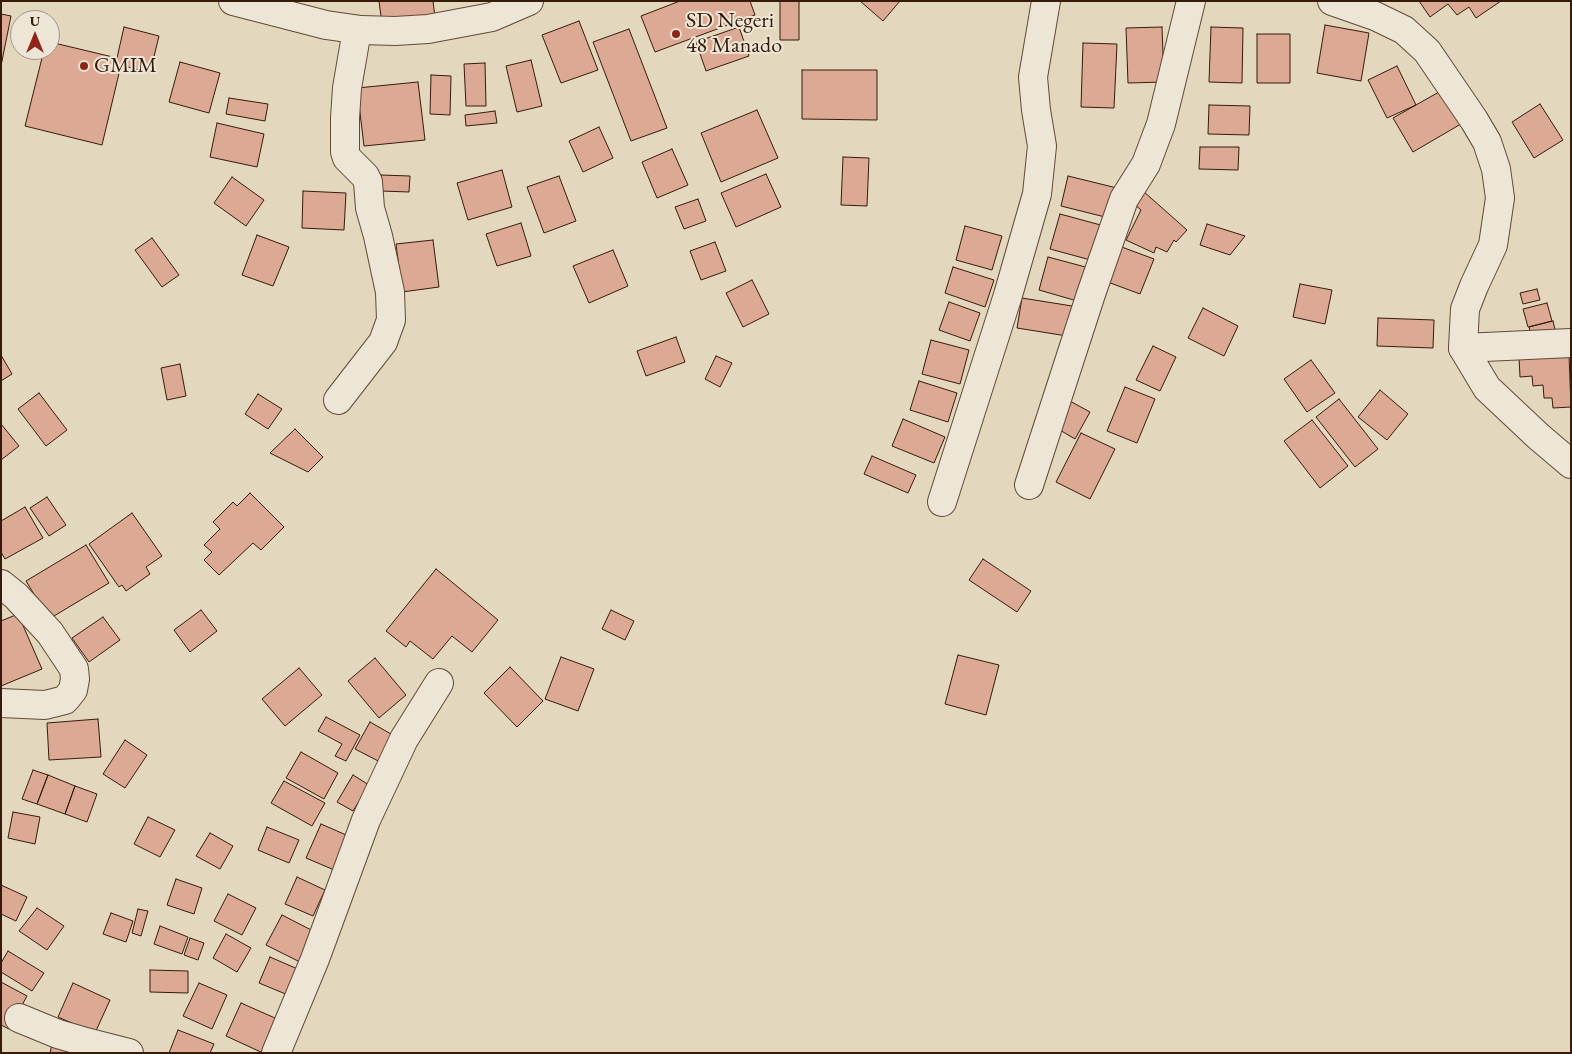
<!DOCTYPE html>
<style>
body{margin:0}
#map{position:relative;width:1572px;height:1054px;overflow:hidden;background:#e3d7be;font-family:"EB Garamond",serif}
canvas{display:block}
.frame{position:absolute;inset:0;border:2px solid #371b0a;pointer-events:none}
.north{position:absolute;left:10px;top:10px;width:50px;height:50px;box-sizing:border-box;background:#ede5d5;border:1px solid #a49484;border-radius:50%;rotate:0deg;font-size:14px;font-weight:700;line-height:20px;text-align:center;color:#371b0a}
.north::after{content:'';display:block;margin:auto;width:18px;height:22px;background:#8f2418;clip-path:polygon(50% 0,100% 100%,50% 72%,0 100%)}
</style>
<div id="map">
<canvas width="1572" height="1054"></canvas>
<div class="frame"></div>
<div class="north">U</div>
</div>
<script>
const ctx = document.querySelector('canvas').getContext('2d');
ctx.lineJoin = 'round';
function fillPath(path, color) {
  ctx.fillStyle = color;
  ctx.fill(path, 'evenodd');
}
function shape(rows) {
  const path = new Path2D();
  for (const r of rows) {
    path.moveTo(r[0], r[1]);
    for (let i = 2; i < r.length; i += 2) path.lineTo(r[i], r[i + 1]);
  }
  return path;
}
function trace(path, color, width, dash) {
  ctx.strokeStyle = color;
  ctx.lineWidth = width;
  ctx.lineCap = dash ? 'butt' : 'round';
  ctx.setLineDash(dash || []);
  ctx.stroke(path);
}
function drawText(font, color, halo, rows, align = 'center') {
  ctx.font = font + ' "EB Garamond",serif';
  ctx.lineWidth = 4;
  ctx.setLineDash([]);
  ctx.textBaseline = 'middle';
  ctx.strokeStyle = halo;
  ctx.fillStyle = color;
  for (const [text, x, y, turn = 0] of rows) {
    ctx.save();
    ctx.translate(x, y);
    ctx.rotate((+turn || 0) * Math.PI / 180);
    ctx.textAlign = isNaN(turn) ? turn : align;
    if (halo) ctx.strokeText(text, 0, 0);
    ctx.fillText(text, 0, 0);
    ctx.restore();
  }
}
const building = shape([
 [379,1,433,1,435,17,382,24,379,1],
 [680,1,750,1,755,15,655,52,641,16,680,1],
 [780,1,799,1,799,40,780,40,780,1],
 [860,1,900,1,883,21,860,1],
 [1419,1,1501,1,1476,18,1469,7,1457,15,1448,4,1430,17,1419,1],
 [1,14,11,16,1,66,1,14],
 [579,21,598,70,561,83,542,35,579,21],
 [1325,25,1369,33,1361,81,1317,73,1325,25],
 [124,27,159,36,150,73,121,65,102,145,25,126,44,50,50,50,50,42,117,58,124,27],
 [739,27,749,56,706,71,696,42,739,27],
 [1162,27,1164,82,1128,83,1126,28,1162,27],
 [1211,27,1243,28,1242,83,1209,82,1211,27],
 [629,29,667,128,631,141,593,42,629,29],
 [1257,34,1290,34,1290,83,1257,83,1257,34],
 [1083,43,1117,44,1114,108,1081,107,1083,43],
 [531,60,542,106,517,112,506,66,531,60],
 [180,62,220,73,209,113,169,102,180,62],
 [485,63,486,106,466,106,464,64,485,63],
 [1397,66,1416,105,1387,118,1368,80,1397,66],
 [802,70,877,70,877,120,802,119,802,70],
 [431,75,451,76,450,115,430,114,431,75],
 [418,82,425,140,364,146,357,88,418,82],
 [1446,88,1466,121,1413,152,1393,118,1446,88],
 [229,98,268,104,265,121,226,114,229,98],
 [1540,104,1563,140,1534,158,1512,122,1540,104],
 [1209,105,1250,106,1249,135,1208,134,1209,105],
 [757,110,778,158,721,182,701,133,757,110],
 [495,111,497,123,466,126,465,115,495,111],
 [217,123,264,134,257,167,210,157,217,123],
 [599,127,613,158,583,172,569,141,599,127],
 [1200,147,1239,147,1238,170,1199,169,1200,147],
 [672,149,688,185,657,198,642,162,672,149],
 [843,157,869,158,867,206,841,205,843,157],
 [502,170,512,207,468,220,457,183,502,170],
 [766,174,781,207,736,227,721,193,766,174],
 [381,175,410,176,409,192,381,191,381,175],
 [559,176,576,221,544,233,527,187,559,176],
 [1068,176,1117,188,1109,218,1061,206,1068,176],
 [232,177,264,200,246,226,214,203,232,177],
 [303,191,346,193,344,230,302,228,303,191],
 [1143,191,1187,230,1176,242,1174,240,1167,252,1156,247,1154,253,1126,240,1141,210,1133,203,1143,191],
 [698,199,706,221,684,229,675,207,698,199],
 [1060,214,1108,227,1098,262,1050,249,1060,214],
 [521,223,531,256,497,266,486,234,521,223],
 [1207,224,1245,236,1230,255,1200,245,1207,224],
 [965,226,1002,236,992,270,956,260,965,226],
 [257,235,289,247,273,286,242,275,257,235],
 [152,238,179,275,162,287,135,250,152,238],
 [433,240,439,287,402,292,396,244,433,240],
 [715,242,726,271,701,280,690,251,715,242],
 [1119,246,1154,259,1140,294,1105,281,1119,246],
 [613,250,628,286,589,303,573,266,613,250],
 [1048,257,1093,269,1084,303,1039,290,1048,257],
 [953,267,994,280,985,307,945,293,953,267],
 [752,280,769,314,743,327,726,293,752,280],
 [1300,284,1332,290,1325,324,1293,317,1300,284],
 [1537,289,1540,300,1523,304,1520,293,1537,289],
 [1022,298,1072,306,1067,336,1017,328,1022,298],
 [949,302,980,313,970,341,939,330,949,302],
 [1547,303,1552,321,1528,327,1523,309,1547,303],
 [1203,308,1238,326,1224,356,1188,338,1203,308],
 [1378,318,1434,320,1433,348,1377,346,1378,318],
 [1553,321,1557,338,1534,344,1529,327,1553,321],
 [676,337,685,362,646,376,637,351,676,337],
 [931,340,969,350,960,384,922,374,931,340],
 [1153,346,1176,357,1160,391,1136,380,1153,346],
 [1569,354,1571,407,1553,408,1552,398,1544,398,1543,385,1533,386,1532,376,1520,377,1519,357,1569,354],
 [1,355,12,374,1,381,1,355],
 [716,356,732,363,720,387,705,379,716,356],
 [1311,360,1335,393,1307,412,1284,379,1311,360],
 [180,364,186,396,167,400,161,368,180,364],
 [919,381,957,393,948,422,910,410,919,381],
 [1125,387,1155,399,1137,443,1107,431,1125,387],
 [1380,390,1408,414,1387,440,1358,417,1380,390],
 [39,393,67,430,46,446,18,409,39,393],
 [258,394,282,409,268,429,245,414,258,394],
 [1339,399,1378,449,1355,467,1316,417,1339,399],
 [1068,400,1090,412,1075,439,1053,426,1068,400],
 [903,419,945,437,934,463,892,446,903,419],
 [1312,420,1348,466,1320,488,1284,441,1312,420],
 [1,424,19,446,1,460,1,424],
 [295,429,323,457,308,472,270,453,295,429],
 [1081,433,1115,449,1090,499,1056,482,1081,433],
 [872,456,916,475,908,493,864,474,872,456],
 [250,493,284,527,261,550,253,543,219,575,204,560,212,552,204,545,220,529,213,522,233,502,237,506,250,493],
 [47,497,66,525,49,536,30,508,47,497],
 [25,507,43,538,5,559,1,552,1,521,25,507],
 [132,513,162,556,146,567,150,574,126,591,122,585,119,587,89,544,132,513],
 [86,545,109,583,49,619,26,581,86,545],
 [983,559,1031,591,1017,612,969,580,983,559],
 [436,569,498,620,472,652,452,636,433,659,410,641,406,647,386,631,436,569],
 [201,610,217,631,190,652,174,630,201,610],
 [611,610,634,621,625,640,602,629,611,610],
 [18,614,42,669,1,686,1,621,18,614],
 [103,617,120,640,89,662,72,638,103,617],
 [958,655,999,665,986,715,945,704,958,655],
 [561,657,594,669,578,711,545,699,561,657],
 [375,658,406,695,379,718,348,681,375,658],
 [510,667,543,701,517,727,484,693,510,667],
 [299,668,322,695,285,726,262,699,299,668],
 [326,717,360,735,346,761,335,756,342,744,318,731,326,717],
 [98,719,101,757,49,760,47,723,98,719],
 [370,722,398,738,384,764,355,749,370,722],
 [125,740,147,755,125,788,103,774,125,740],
 [301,752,338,773,324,799,286,778,301,752],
 [33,770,48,775,37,804,22,799,33,770],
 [48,775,75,786,65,814,37,804,48,775],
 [353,775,369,785,353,811,337,802,353,775],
 [284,781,325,803,312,826,271,803,284,781],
 [75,786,97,794,87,822,65,814,75,786],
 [13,812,40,817,35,844,8,838,13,812],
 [148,817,175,830,160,857,134,844,148,817],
 [321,824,353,838,339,872,306,858,321,824],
 [267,827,299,840,289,863,258,850,267,827],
 [210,833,233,846,220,869,196,856,210,833],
 [297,877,325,890,313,916,285,904,297,877],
 [176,879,202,888,194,914,167,905,176,879],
 [1,885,27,897,16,921,1,914,1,885],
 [228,894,256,908,242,935,214,921,228,894],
 [37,908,64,926,47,950,19,931,37,908],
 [138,909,148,911,141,936,132,933,138,909],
 [111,913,133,921,126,942,103,934,111,913],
 [282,915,319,934,304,964,266,945,282,915],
 [160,926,188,937,182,954,154,944,160,926],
 [226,934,251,948,237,972,213,958,226,934],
 [190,938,204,943,198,960,184,955,190,938],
 [8,951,44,973,32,991,1,972,1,963,8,951],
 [270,957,300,970,288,995,259,983,270,957],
 [150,970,188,971,188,993,150,992,150,970],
 [1,982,27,996,9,1029,1,1025,1,982],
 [73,983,110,1000,95,1033,58,1017,73,983],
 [199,983,227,995,212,1029,183,1016,199,983],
 [241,1003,284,1022,263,1053,226,1036,241,1003],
 [178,1030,214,1044,210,1053,169,1053,178,1030],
 [52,1044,74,1051,73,1053,50,1053,52,1044]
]);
const minor = shape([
 [1463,348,1571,343],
 [338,400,383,342,391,320,390,292,378,236,370,208,368,182,365,176,347,158,345,152,345,118,347,88,357,30],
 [1029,485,1091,294,1124,199,1146,164,1161,124,1191,1],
 [942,502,1008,295,1037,194,1042,146,1036,110,1033,77,1046,1],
 [1,584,16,596,50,633,74,669,75,679,73,690,65,700,45,705,1,703],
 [19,1018,58,1034,82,1041,129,1053],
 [276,1053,315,959,366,820,404,739,439,683]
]);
const tertiary = shape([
 [233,1,326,25,361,30,395,31,428,29,492,17,529,1],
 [1332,1,1375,16,1404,30,1427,51,1474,120,1487,142,1496,169,1500,198,1493,245,1474,286,1465,309,1463,348,1487,388,1538,436,1571,464]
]);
const markers = [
 [676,34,5,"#8f2418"],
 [84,66,5,"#8f2418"]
];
const poiNames = [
 ["SD Negeri",686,21],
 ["48 Manado",686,46],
 ["GMIM",94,66]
];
fillPath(building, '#dba994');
trace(building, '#371b0a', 1);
trace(minor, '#624a37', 30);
trace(tertiary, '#624a37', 30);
trace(minor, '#ede5d5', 28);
trace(tertiary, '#ede5d5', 28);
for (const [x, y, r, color] of markers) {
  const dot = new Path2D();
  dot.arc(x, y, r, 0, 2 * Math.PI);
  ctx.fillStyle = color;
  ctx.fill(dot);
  trace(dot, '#ede5d5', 2);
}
drawText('22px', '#371b0a', '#ede5d5', poiNames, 'left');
</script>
